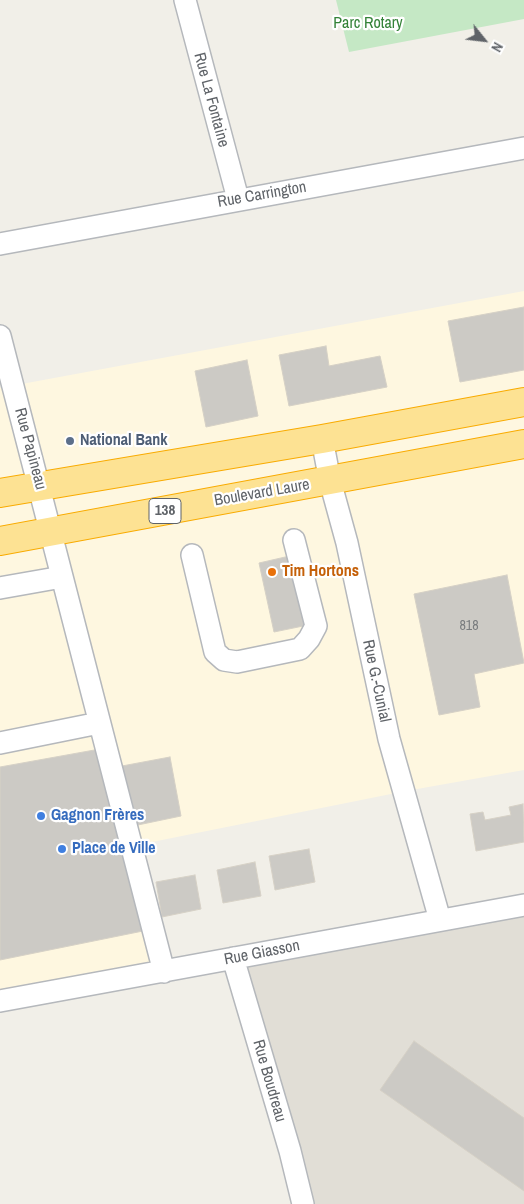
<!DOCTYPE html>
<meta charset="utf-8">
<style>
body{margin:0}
#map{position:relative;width:524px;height:1204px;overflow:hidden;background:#f1efe8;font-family:"Archivo Narrow",sans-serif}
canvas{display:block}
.north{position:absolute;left:459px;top:15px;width:50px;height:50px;-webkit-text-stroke:4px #fff;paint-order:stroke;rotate:119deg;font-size:14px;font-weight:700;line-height:20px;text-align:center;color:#5f6368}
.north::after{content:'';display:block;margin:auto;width:18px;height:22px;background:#5f6368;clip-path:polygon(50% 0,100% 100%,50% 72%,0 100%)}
</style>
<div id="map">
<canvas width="524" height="1204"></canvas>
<div class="north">N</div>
</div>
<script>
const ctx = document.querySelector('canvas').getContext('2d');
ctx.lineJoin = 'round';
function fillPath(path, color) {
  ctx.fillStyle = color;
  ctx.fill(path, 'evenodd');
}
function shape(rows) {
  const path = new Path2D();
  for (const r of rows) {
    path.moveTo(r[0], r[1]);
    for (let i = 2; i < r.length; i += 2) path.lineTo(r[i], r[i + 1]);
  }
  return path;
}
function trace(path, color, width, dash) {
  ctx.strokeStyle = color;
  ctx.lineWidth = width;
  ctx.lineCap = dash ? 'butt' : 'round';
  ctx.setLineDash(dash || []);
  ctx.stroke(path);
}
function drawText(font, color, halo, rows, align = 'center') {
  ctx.font = font + ' "Archivo Narrow",sans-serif';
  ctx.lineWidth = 4.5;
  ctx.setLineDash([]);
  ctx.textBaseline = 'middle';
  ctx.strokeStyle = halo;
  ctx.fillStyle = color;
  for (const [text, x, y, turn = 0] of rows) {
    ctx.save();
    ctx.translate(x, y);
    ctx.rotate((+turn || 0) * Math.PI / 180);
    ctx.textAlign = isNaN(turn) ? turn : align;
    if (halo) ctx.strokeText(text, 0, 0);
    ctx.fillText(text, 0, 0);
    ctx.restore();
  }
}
const commercial = shape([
 [524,291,524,770,406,791,142,844,175,978,0,1011,0,388]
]);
const education = shape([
 [524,912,524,1204,309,1204,242,962]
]);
const green = shape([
 [336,0,524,0,524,19,349,52]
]);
const building = shape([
 [524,307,524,370,460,382,448,321,524,307],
 [326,346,329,366,380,356,387,387,289,406,279,355,326,346],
 [247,360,258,416,206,427,195,371,247,360],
 [294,555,308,625,274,632,259,563,294,555],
 [507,575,524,663,474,674,480,707,439,715,414,594,507,575],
 [100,749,143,931,0,960,0,767,100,749],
 [170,757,181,816,133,826,122,766,170,757],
 [523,804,524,842,476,851,470,814,483,812,485,820,511,815,509,807,523,804],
 [309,849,315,882,275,890,269,856,309,849],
 [255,862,261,896,223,903,217,870,255,862],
 [195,875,201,909,162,917,156,882,195,875],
 [414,1041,524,1118,524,1191,380,1090,414,1041]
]);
const minor = shape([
 [185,0,238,199],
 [0,244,524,148],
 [0,336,164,972],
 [322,439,330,481,347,543,389,739,440,920],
 [192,555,215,652,224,660,237,662,300,649,309,639,316,626,294,540],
 [0,588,62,577],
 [0,743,99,723],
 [233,958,290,1151,303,1204],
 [0,1001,524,905]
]);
const highway = shape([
 [0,493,322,439,524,402],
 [0,541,524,444]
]);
const markers = [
 [70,441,5,"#5c6f8a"],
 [272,572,5,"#e8710a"],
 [41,816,5,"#3f7fe0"],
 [62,849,5,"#3f7fe0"]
];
const numberNames = [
 ["818",469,626]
];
const shields = [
 [165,511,32]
];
const shieldNames = [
 ["138",165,511]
];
const parkNames = [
 ["Parc Rotary",368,24]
];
const streetNames = [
 ["Rue La Fontaine",211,100,75],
 ["Rue Carrington",262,195,-10],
 ["Rue Papineau",30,449,75],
 ["Boulevard Laure",262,493,-10],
 ["Rue G.-Cunial",376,681,78],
 ["Rue Giasson",262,953,-11],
 ["Rue Boudreau",269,1081,74]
];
const serviceNames = [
 ["National Bank",80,441]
];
const foodNames = [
 ["Tim Hortons",282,572]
];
const shopNames = [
 ["Gagnon Frères",51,816],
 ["Place de Ville",72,849]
];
fillPath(commercial, '#fef7e0');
fillPath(education, '#e1ded6');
fillPath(green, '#c5e8c5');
fillPath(building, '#cccac5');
trace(building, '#d6d1c6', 1);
trace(minor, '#b5b8bc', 24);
trace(highway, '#f9ab00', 30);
trace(minor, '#fff', 21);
trace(highway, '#fde293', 28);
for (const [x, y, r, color] of markers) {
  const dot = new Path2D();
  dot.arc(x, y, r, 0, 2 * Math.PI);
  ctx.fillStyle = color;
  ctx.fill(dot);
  trace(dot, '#fff', 2);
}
drawText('14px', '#7a7d7f', null, numberNames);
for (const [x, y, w] of shields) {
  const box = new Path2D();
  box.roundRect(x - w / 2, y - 12.5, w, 25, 4);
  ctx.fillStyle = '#fff';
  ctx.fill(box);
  trace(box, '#5f6368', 1);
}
drawText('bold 15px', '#5f6368', null, shieldNames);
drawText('16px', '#348238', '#fff', parkNames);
drawText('16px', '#5f6368', '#fff', streetNames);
drawText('bold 16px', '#4e5e75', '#fff', serviceNames, 'left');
drawText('bold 16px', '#c56008', '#fff', foodNames, 'left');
drawText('bold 16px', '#366cbe', '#fff', shopNames, 'left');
</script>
